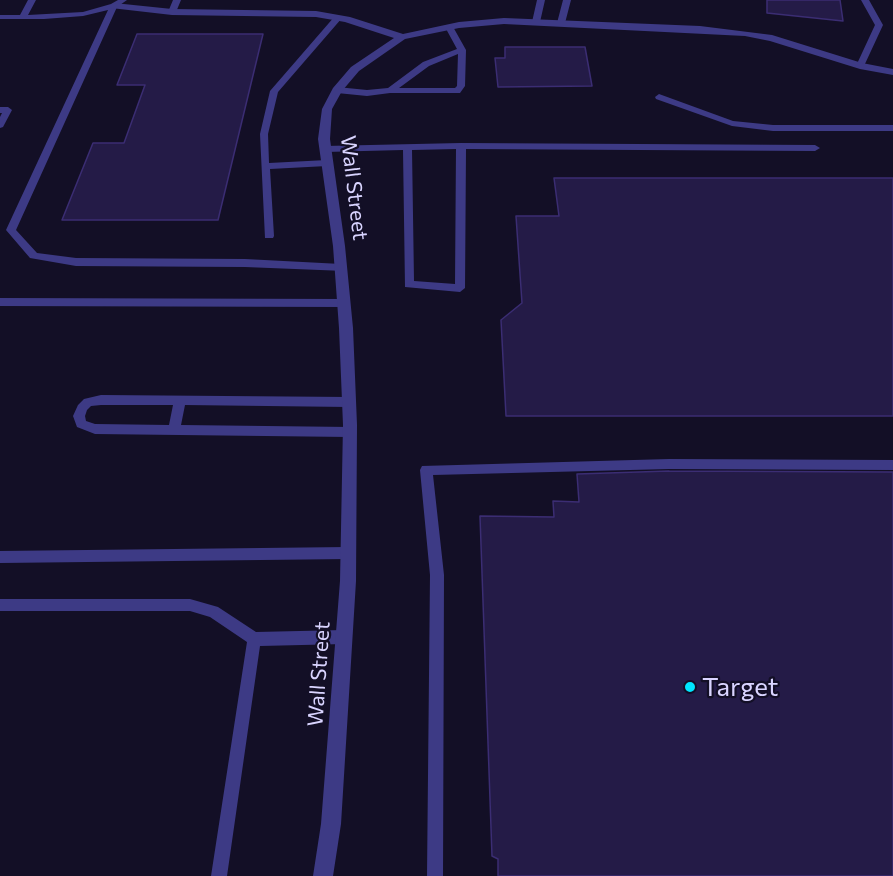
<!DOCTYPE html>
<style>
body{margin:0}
canvas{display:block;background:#130f26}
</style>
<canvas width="893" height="876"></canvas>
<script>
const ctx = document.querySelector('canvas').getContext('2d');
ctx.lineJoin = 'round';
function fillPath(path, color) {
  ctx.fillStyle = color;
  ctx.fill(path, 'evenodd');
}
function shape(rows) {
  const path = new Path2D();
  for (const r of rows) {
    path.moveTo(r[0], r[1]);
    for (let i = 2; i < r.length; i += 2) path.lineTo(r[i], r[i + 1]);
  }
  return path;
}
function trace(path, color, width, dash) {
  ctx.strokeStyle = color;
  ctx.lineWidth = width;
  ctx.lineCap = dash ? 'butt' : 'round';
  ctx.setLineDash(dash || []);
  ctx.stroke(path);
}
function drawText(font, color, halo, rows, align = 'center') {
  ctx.font = font + ' Commissioner,sans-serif';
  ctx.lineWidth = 4.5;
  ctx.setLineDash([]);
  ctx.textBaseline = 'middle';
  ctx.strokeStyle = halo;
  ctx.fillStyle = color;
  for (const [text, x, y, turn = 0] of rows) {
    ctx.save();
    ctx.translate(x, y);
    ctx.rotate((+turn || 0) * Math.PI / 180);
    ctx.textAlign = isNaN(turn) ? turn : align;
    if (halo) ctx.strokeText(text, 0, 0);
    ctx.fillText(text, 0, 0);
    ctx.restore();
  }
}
const building = shape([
 [767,0,840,0,843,21,767,13,767,0],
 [137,34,263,34,218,220,62,220,93,143,124,143,145,85,117,85,137,34],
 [505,47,585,47,592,86,498,87,495,58,505,58,505,47],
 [554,178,893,178,893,416,506,416,501,320,522,303,516,216,559,216,554,178],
 [669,471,893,472,893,876,498,876,498,859,492,856,480,516,554,517,553,501,579,502,577,474,669,471]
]);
const service = shape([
 [28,0,36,0,28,15,83,12,111,4,118,0,127,0,117,7,16,230,37,253,76,258,245,259,341,264,346,268,345,271,245,267,76,266,30,258,6,230,108,10,83,16,44,19,0,19,0,15,20,15,28,0],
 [173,0,181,0,176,12,172,14,168,12,173,0],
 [537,0,545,0,540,22,536,24,532,22,537,0],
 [563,0,571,0,565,23,561,25,557,23,563,0],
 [861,0,869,0,883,25,864,66,860,68,856,66,875,25,861,0],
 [335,16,342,18,278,92,268,134,269,163,327,160,332,163,327,166,270,169,274,236,273,238,265,238,260,134,270,91,335,16],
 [446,25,452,25,466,50,465,86,460,93,390,93,367,96,337,93,333,90,337,87,367,90,388,88,423,62,457,49,445,27,446,25],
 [458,54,457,86,455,88,399,88,429,66,458,54],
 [659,94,733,121,773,125,893,125,893,131,773,131,732,126,656,99,655,97,659,94],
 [0,107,8,107,12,110,3,127,0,128,0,117,2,113,0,113,0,107],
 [461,143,815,145,820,148,815,151,466,149,465,288,460,292,405,287,403,150,325,152,320,149,325,146,461,143],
 [456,149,455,284,414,281,412,150,456,149],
 [0,298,344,299,349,303,344,307,0,306,0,298],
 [101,395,349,397,355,402,349,407,185,405,181,425,350,427,354,429,356,432,354,435,350,437,95,434,77,427,73,416,78,405,84,399,101,395],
 [101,405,173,405,169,425,95,424,86,421,85,416,87,410,91,406,101,405],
 [669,459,893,460,893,470,669,469,433,475,444,575,443,876,427,876,430,575,420,470,422,466,669,459],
 [348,547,353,549,355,553,353,557,348,559,0,563,0,551,348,547],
 [0,599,190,599,218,607,256,632,344,630,349,632,351,637,349,642,344,644,260,646,227,876,211,876,247,642,210,617,190,611,0,611,0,599]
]);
const minor = shape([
 [114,3,172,9,316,11,350,17,403,34,459,22,504,18,700,26,772,35,862,63,893,69,893,75,860,69,770,41,745,36,504,24,459,28,405,39,359,71,342,91,332,109,330,139,345,246,353,328,357,425,356,581,341,824,333,876,313,876,321,824,340,581,343,425,339,328,333,246,318,139,322,109,333,88,351,67,394,38,345,22,316,17,172,15,111,8,109,6,114,3]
]);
const markers = [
 [690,687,6,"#00e5ff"]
];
const streetNames = [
 ["Wall Street",354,188,83],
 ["Wall Street",319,674,-86]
];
const nearPoinames = [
 ["Target",702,687]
];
fillPath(building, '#241b47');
trace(building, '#3b2d73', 1.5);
fillPath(service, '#3d3a85');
fillPath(minor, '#3d3a85');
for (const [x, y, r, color] of markers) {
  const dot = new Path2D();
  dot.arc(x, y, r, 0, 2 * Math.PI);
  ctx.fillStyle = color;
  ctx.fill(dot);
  trace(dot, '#130f26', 2);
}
drawText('21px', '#d9d4ff', '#130f26', streetNames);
drawText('26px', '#d9d4ff', '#130f26', nearPoinames, 'left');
</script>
